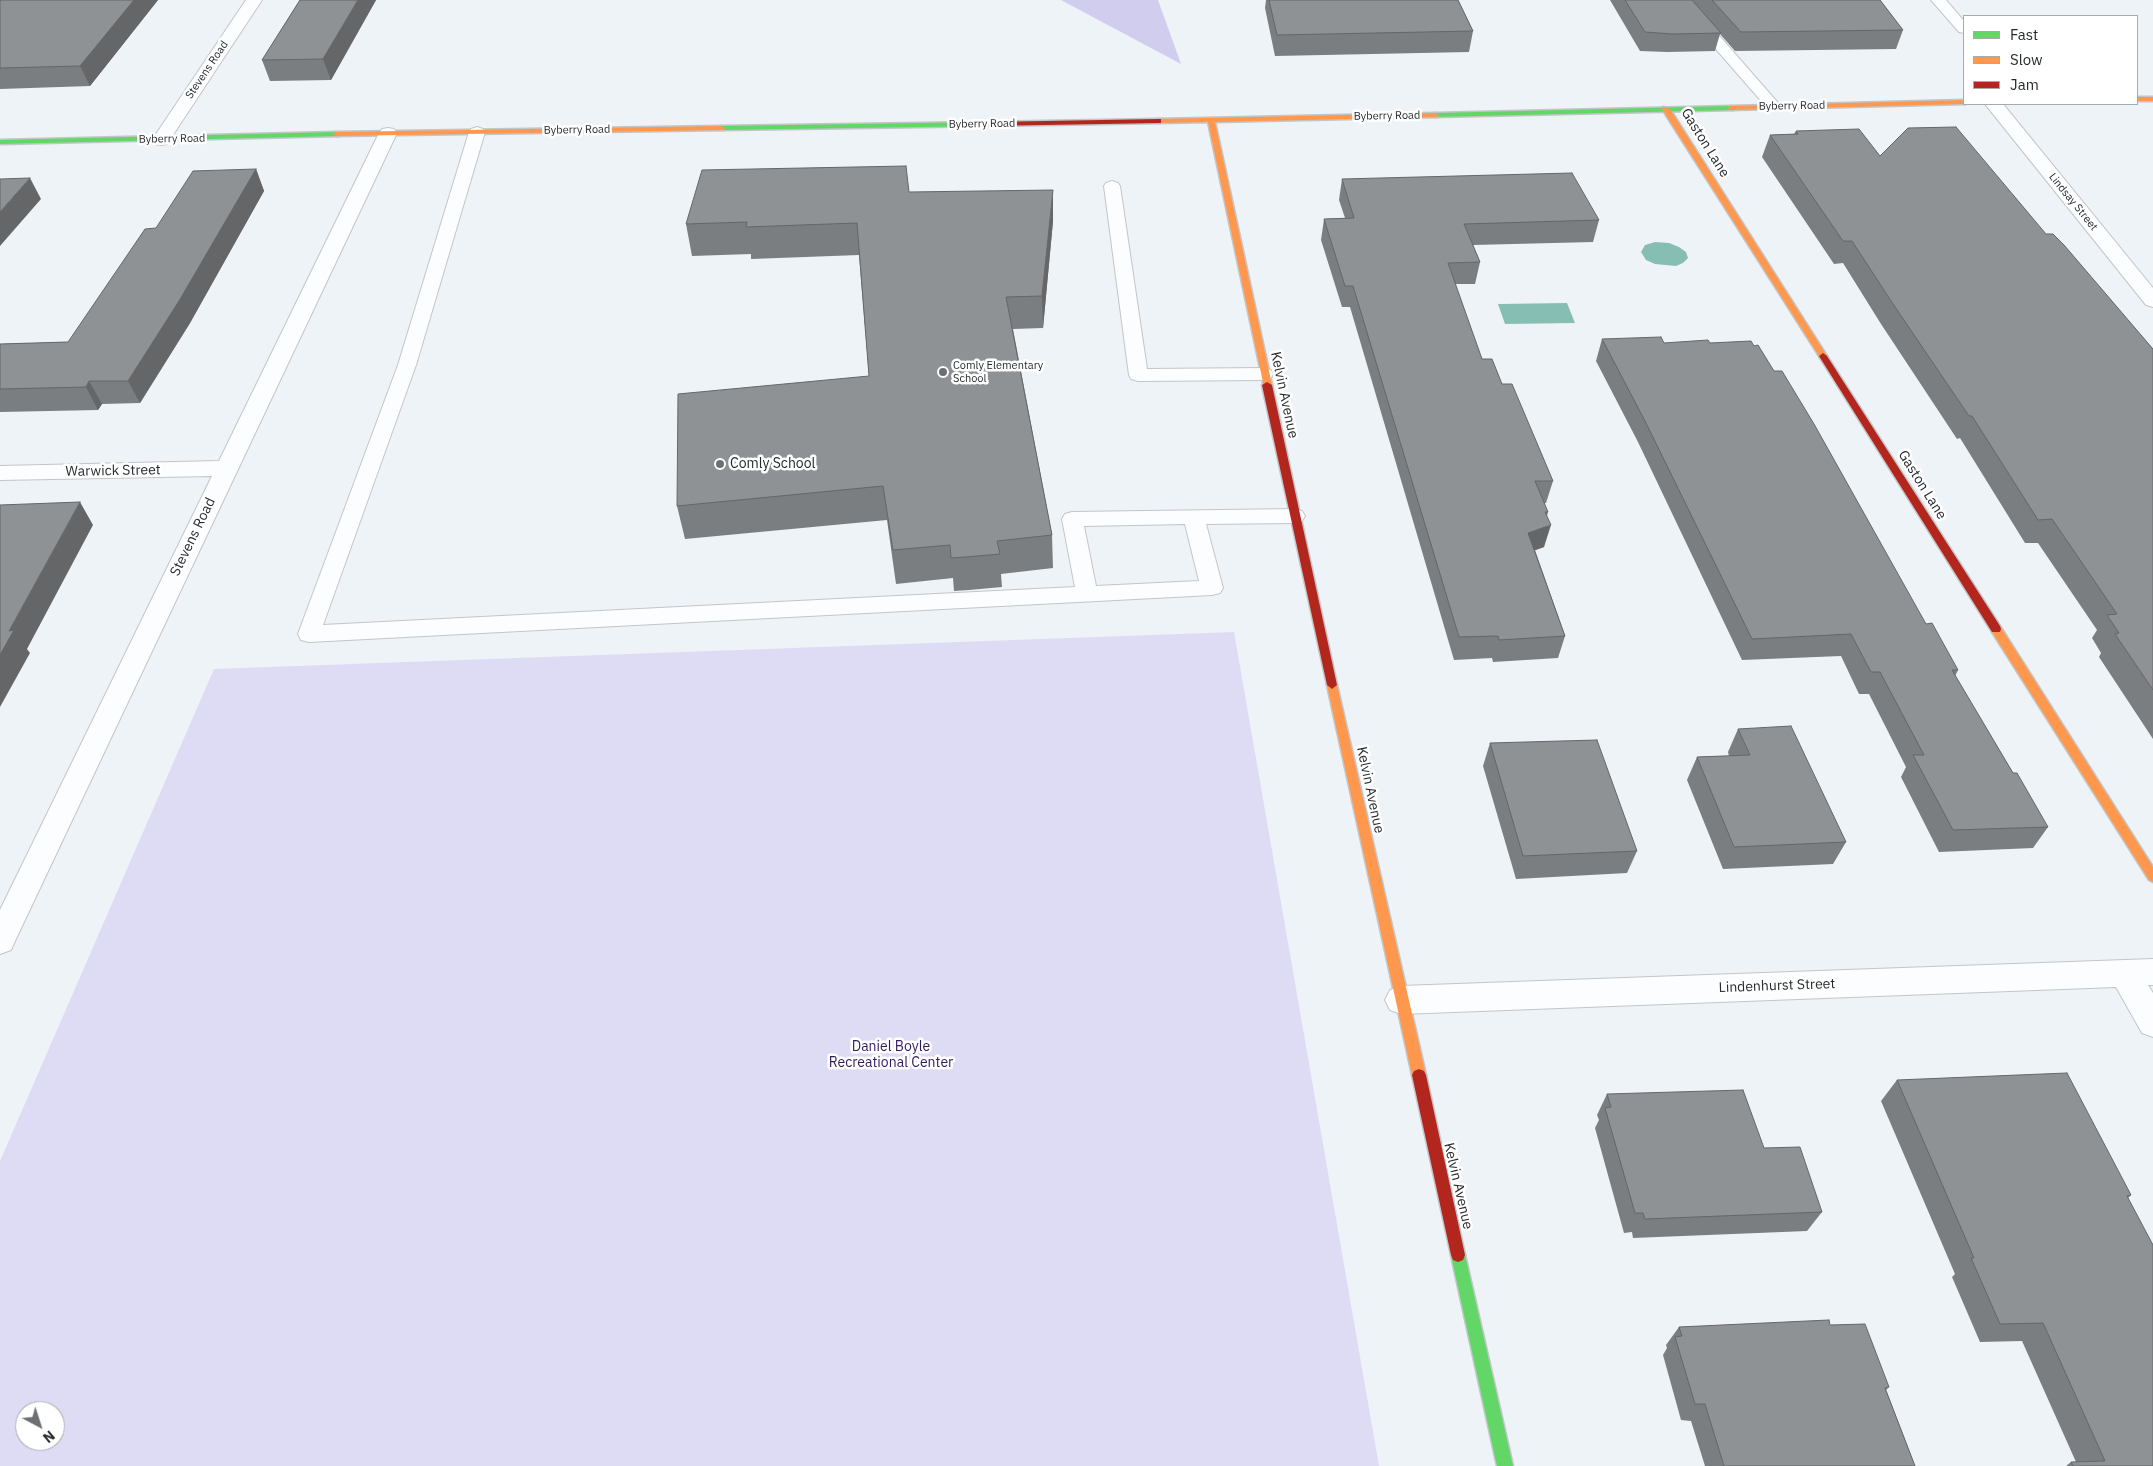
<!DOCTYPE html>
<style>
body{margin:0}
#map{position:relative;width:2153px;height:1466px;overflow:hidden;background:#eef3f7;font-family:"IBM Plex Sans",sans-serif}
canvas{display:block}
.legend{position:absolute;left:1963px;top:15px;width:175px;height:90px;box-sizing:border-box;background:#fff;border:1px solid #a8aaab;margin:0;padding:6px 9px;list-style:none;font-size:15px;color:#262a2c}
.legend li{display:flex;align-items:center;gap:10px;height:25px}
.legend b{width:25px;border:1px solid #a8aaab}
.north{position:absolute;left:15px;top:1401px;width:50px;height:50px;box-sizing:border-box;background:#fff;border:1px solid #a8aaab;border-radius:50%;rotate:140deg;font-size:14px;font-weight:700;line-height:20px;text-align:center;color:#262a2c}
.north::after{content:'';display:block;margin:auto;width:18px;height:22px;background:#6c7073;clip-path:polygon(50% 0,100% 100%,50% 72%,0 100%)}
</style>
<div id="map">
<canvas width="2153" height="1466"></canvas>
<ul class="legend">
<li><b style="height:6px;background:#63d668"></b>Fast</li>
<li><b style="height:6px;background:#ff974d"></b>Slow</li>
<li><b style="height:6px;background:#b3261e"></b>Jam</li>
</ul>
<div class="north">N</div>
</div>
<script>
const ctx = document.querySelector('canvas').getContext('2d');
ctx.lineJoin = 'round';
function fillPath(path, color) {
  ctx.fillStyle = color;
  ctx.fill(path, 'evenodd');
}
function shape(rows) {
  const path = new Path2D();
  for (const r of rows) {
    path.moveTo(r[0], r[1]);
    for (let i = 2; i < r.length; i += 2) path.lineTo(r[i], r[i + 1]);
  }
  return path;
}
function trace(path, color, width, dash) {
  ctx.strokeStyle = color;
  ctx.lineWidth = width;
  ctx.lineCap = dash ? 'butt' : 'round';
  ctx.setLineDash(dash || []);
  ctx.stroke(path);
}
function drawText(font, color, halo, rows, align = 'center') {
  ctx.font = font + ' "IBM Plex Sans",sans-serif';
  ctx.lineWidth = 5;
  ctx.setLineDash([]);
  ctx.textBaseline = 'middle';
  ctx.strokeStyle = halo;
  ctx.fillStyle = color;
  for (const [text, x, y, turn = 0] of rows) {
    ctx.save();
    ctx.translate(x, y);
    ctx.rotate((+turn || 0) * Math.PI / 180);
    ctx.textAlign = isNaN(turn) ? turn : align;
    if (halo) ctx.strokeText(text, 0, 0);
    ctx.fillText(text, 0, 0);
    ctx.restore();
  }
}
const green = shape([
 [1234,632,1379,1466,0,1466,0,1161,214,669],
 [25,1411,55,1411,55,1441,25,1441]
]);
const forest = shape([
 [1061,0,1158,0,1181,64]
]);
const water = shape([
 [1655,242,1669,243,1679,247,1686,252,1688,258,1683,263,1676,266,1655,264,1646,260,1641,252,1645,245],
 [1567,303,1575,323,1505,324,1498,304]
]);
const lane = shape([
 [1673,0,1688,0,1779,104,1782,107,1779,110,1769,110,1673,0],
 [1931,0,1946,0,1964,21,1964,33,1959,32,1931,0],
 [477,127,483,129,485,132,416,365,323,625,1075,587,1062,519,1065,514,1072,512,1295,509,1302,511,1305,516,1302,521,1295,523,1206,524,1223,588,1220,593,1212,595,309,642,301,640,298,634,398,365,469,132,471,129,477,127],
 [1185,524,1199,581,1096,586,1084,526,1185,524],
 [1112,181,1118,183,1120,186,1147,369,1264,368,1271,370,1273,374,1271,378,1264,380,1138,381,1131,379,1129,375,1104,186,1106,183,1112,181]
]);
const street = shape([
 [246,0,262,0,167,144,161,145,155,144,152,140,246,0],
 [1985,104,2003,104,2153,288,2153,307,2146,305,1985,104],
 [388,128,394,129,397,133,15,941,11,950,0,954,0,910,212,476,0,480,0,466,219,461,379,133,382,129,388,128],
 [2153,959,2153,985,2148,985,2153,993,2153,1037,2142,1033,2116,987,1401,1014,1390,1010,1385,1000,1390,990,1401,986,2153,959]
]);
const fast = shape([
 [1731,106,1735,108,1734,110,1435,117,1431,115,1435,113,1731,106],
 [987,122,990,122,990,126,721,130,717,128,721,126,987,122],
 [336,132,340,134,339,136,0,144,0,140,336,132],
 [1458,1248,1463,1250,1465,1255,1513,1466,1497,1466,1451,1255,1453,1250,1458,1248]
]);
const slow = shape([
 [2137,97,2153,97,2153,101,2137,101,2137,97],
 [1964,100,1966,104,1964,104,1731,110,1727,108,1731,106,1964,100],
 [1663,107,1670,109,1827,356,1826,358,1820,358,1819,356,1662,109,1663,107],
 [1435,113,1439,115,1438,117,1215,122,1272,385,1270,387,1264,387,1208,122,1158,123,1154,121,1158,119,1435,113],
 [721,126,725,128,724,130,336,136,332,134,336,132,721,126],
 [1996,625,2000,626,2153,867,2153,882,2149,880,1992,632,1991,629,1992,626,1996,625],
 [1332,681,1337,685,1426,1075,1424,1079,1419,1081,1414,1079,1412,1075,1327,685,1332,681]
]);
const jam = shape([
 [1158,119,1161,119,1161,123,987,126,983,124,987,122,1158,119],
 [1823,353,1827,356,2000,626,2001,629,2000,632,1992,632,1819,356,1823,353],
 [1267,382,1272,385,1337,685,1332,689,1327,685,1262,385,1267,382],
 [1419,1069,1424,1071,1426,1075,1465,1255,1463,1260,1458,1262,1453,1260,1451,1255,1412,1075,1414,1071,1419,1069]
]);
const wall = shape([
 [0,0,158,0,90,86,0,89],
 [300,0,376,0,331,80,270,81,262,60],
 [1266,0,1458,0,1473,31,1469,52,1275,56,1265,8],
 [1610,0,1880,0,1903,30,1896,49,1735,51,1720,34,1715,51,1667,52,1640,51],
 [1796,131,1880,156,2046,234,2153,349,2153,739,2099,657,2101,653,2092,638,2097,630,2038,543,2025,543,1960,438,1957,439,1881,324,1843,263,1834,264,1762,157,1770,135,1794,134],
 [256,169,264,191,190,323,140,403,102,404,98,410,0,412,0,344,68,342],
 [1342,179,1599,220,1593,242,1473,245,1480,262,1475,284,1455,284,1482,359,1502,384,1553,481,1546,503,1544,503,1548,512,1547,516,1544,547,1535,550,1565,636,1558,658,1493,662,1492,658,1454,660,1350,307,1342,307,1321,240,1324,219,1345,218,1339,200],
 [909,192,1053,221,1043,328,1013,329,1052,535,1053,568,1001,574,1002,587,969,590,954,591,953,578,896,584,887,520,685,539,677,506,869,376,859,255,751,259,751,254,692,256,686,224],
 [1602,339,1664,343,1926,624,1958,670,1955,676,2013,773,2048,827,2033,848,1939,852,1901,777,1906,767,1869,694,1859,694,1841,656,1742,660,1638,442,1596,361],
 [1738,729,1846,842,1833,864,1723,869,1687,780,1697,757,1729,756,1728,752],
 [1490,743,1637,851,1627,873,1516,879,1483,766],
 [1897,1080,2131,1195,2128,1198,2153,1466,2066,1466,2071,1462,2076,1462,2022,1341,1980,1342,1952,1277,1955,1274,1881,1101],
 [1607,1094,1764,1148,1822,1212,1807,1231,1633,1238,1632,1232,1624,1233,1595,1128,1599,1120,1597,1115],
 [1830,1325,1889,1387,1886,1390,1915,1466,1705,1466,1691,1421,1681,1420,1663,1355,1667,1348,1666,1345,1679,1327]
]);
const shadedWall = shape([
 [134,0,158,0,90,86,80,66],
 [358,0,376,0,331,80,323,59],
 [256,169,264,191,190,323,140,403,128,381],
 [30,178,41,199,0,246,0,212],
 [1053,190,1053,221,1043,328,1042,296],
 [89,381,102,404,98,410,86,387],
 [80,502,93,525,27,649,30,653,0,707,0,655,9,631],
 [1551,525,1544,547,1522,555,1528,533]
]);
const building = shape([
 [0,0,134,0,80,66,0,68,0,0],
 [300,0,358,0,323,59,262,60,300,0],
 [1269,0,1458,0,1473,31,1277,35,1269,0],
 [1625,0,1692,0,1721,33,1672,34,1645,32,1625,0],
 [1712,0,1880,0,1903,30,1741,32,1712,0],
 [1956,127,2046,234,2053,234,2064,245,2153,349,2153,690,2115,634,2119,633,2107,615,2117,614,2052,519,2038,520,1972,416,1969,416,1891,301,1852,241,1843,241,1770,135,1798,134,1796,131,1859,129,1880,156,1908,128,1956,127],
 [906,166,909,192,1053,190,1042,296,1006,297,1052,535,997,541,1000,554,966,557,951,558,950,545,893,550,883,486,677,506,678,394,869,376,857,223,746,227,747,222,686,224,702,170,906,166],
 [256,169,179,301,128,381,89,381,86,387,0,389,0,344,68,342,145,229,156,228,193,171,256,169],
 [1572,173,1599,220,1464,224,1480,262,1448,263,1482,359,1492,359,1502,384,1512,384,1553,481,1535,481,1548,512,1545,512,1551,525,1528,533,1565,636,1499,640,1498,636,1459,637,1353,286,1345,286,1324,219,1354,218,1342,179,1572,173],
 [30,178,0,212,0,179,30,178],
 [1661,337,1664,343,1708,340,1710,343,1751,341,1754,346,1758,345,1774,371,1782,371,1814,424,1926,624,1932,623,1958,670,1952,670,2013,773,2017,773,2048,827,1953,830,1913,755,1924,755,1880,672,1871,672,1851,634,1752,639,1645,421,1602,339,1661,337],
 [80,502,9,631,14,630,0,655,0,505,80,502],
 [1791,726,1846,842,1734,847,1697,757,1750,755,1738,729,1791,726],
 [1597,740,1637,851,1523,856,1490,743,1597,740],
 [2067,1073,2131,1195,2127,1196,2153,1245,2153,1466,2073,1466,2071,1462,2105,1461,2043,1323,2000,1324,1971,1258,1974,1258,1897,1080,2067,1073],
 [1743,1090,1764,1148,1800,1147,1822,1212,1645,1219,1643,1213,1635,1213,1605,1108,1611,1107,1607,1094,1743,1090],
 [1829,1320,1830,1325,1865,1324,1889,1387,1885,1388,1915,1466,1724,1466,1705,1404,1695,1404,1675,1337,1682,1336,1679,1327,1829,1320]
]);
const markers = [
 [943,372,5,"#6c7073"],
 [720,464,5,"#6c7073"]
];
const farStreetnames = [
 ["Stevens Road",207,70,-56],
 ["Byberry Road",1792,106,-1],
 ["Byberry Road",1387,116,-1],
 ["Byberry Road",982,124,-1],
 ["Byberry Road",577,130,-1],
 ["Byberry Road",172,139,-1],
 ["Lindsay Street",2073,202,51]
];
const farPoinames = [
 ["Comly Elementary",953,366],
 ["School",953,379]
];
const streetNames = [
 ["Gaston Lane",1705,143,58],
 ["Kelvin Avenue",1284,395,78],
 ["Warwick Street",113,471,-1],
 ["Gaston Lane",1922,485,58],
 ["Stevens Road",193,537,-64],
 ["Kelvin Avenue",1370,790,78],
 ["Lindenhurst Street",1777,986,-2],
 ["Kelvin Avenue",1458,1186,77]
];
const poiNames = [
 ["Comly School",730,464]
];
const parkNames = [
 ["Daniel Boyle",891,1047],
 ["Recreational Center",891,1063]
];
fillPath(green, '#dedcf5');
fillPath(forest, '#d0cdee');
fillPath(water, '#87beb4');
trace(lane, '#c2c6c9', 2);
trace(street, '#c2c6c9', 2);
trace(fast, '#c2c6c9', 3);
trace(slow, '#c2c6c9', 3);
trace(jam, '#c2c6c9', 3);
fillPath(lane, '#fcfdfe');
fillPath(street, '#fcfdfe');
fillPath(fast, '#63d668');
fillPath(slow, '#ff974d');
fillPath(jam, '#b3261e');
fillPath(wall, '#7b7e80');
fillPath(shadedWall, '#646668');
fillPath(building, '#8f9295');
trace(building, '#646668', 1);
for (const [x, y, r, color] of markers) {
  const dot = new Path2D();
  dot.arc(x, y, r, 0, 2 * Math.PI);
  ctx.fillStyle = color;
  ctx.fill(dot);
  trace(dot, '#fff', 2);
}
drawText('11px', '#262a2c', '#fff', farStreetnames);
drawText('11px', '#262a2c', '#fff', farPoinames, 'left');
drawText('14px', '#262a2c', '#fff', streetNames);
drawText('14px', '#262a2c', '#fff', poiNames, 'left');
drawText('14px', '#311d5e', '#fff', parkNames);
</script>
